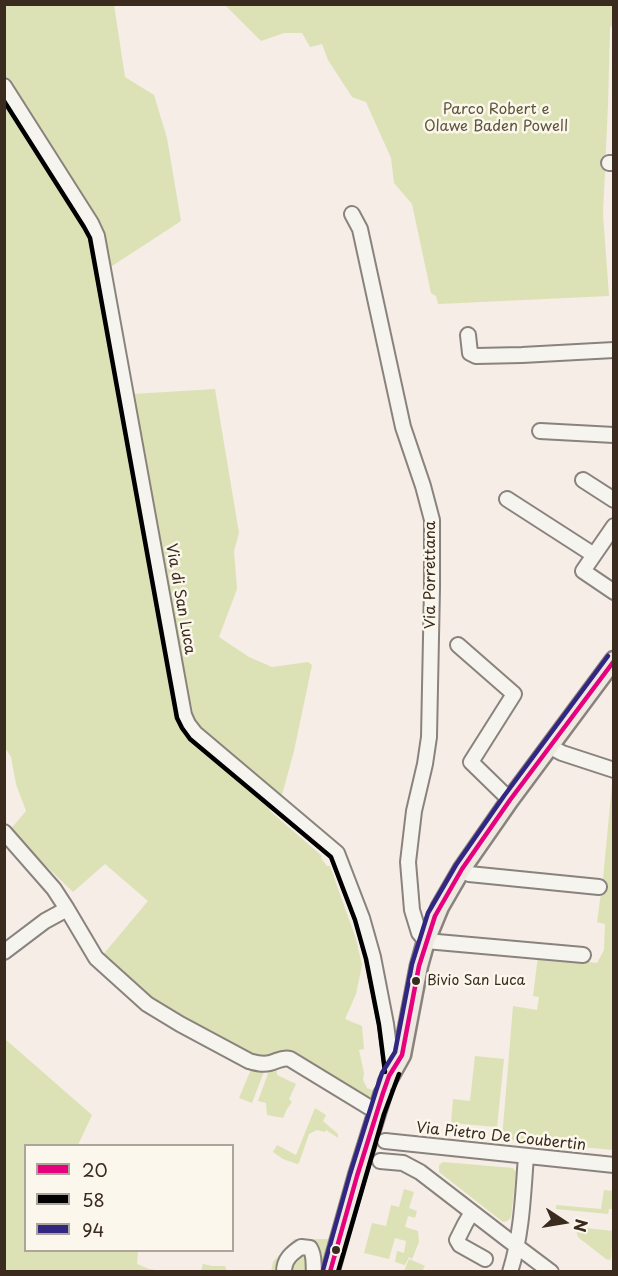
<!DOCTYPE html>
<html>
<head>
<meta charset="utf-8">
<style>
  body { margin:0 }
  #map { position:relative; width:618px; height:1276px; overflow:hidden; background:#f5ede6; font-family:"Playpen Sans",sans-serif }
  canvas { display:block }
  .frame { position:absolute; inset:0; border:6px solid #3b2a1e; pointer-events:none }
  .legend { position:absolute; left:24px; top:1144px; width:210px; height:108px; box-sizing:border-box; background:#fbf7ec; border:2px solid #aea59a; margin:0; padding:8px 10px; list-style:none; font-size:18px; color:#3b2a1e }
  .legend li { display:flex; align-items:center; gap:12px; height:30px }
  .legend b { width:30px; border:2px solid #aea59a }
  .north { position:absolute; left:534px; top:1192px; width:60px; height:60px; -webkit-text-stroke:4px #fbf7ec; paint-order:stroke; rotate:102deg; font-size:16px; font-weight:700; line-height:24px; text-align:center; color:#3b2a1e }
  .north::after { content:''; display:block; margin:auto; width:21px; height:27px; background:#3b2a1e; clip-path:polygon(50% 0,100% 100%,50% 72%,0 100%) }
</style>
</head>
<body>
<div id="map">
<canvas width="618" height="1276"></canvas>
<div class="frame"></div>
<ul class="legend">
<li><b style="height:8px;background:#e6007e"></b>20</li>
<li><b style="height:8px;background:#000"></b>58</li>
<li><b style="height:8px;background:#312783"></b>94</li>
</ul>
<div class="north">N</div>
</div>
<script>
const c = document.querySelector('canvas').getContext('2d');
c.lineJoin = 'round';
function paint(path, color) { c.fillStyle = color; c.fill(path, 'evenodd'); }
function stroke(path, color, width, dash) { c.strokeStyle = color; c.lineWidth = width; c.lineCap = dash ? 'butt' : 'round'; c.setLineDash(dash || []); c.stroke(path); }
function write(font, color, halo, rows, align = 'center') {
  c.font = font + ' "Playpen Sans",sans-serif'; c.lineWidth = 5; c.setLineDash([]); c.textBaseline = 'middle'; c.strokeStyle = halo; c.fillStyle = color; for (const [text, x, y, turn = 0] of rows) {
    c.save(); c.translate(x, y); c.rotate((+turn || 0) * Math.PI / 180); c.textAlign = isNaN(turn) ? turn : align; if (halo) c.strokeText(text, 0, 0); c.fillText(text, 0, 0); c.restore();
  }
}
const green = new Path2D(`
  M 5,5 L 114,5 L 125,77 L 154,95 L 167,138 L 181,221 L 109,268 L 133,394 L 215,389 L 239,533 L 234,551 L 237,589 L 219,637 L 249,657 L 272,667 L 308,662 L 312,665 L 294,751 L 282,795 L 279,793 L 270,811 L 322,856 L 321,858 L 327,866 L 330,866 L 356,939 L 362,965 L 356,994 L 345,1019 L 362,1026 L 364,1049 L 359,1050 L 364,1073 L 363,1080 L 367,1088 L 377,1092 L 374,1098 L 365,1096 L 294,1052 L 257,1058 L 160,1007 L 101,957 L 148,901 L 105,864 L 73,892 L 18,839 L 9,831 L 26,811 L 16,784 L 11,757 L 4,746 L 4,102 L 23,130 L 34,128 L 5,82 Z
  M 225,5 L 613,5 L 613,24 L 610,28 L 608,104 L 603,214 L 609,296 L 438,304 L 436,296 L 431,293 L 412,204 L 394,183 L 391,158 L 366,102 L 352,97 L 328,60 L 322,44 L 310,47 L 302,33 L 284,33 L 261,41 Z
  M 612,784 L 614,785 L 613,1150 L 502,1139 L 513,1006 L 537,1010 L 539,997 L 533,996 L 538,956 L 597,963 L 604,950 L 605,924 L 597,922 L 603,879 Z
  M 5,1039 L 92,1115 L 78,1145 L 26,1146 L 26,1250 L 138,1251 L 137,1264 L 149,1269 L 155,1270 L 155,1271 L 5,1271 Z
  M 475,1056 L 504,1059 L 497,1127 L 451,1123 L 453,1099 L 470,1101 Z
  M 277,1066 L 277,1075 L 296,1084 L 289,1099 L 292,1102 L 287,1109 L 283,1118 L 267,1115 L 266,1103 L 258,1101 L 270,1068 Z
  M 252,1067 L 265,1069 L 252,1103 L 239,1098 Z
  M 315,1108 L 326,1115 L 323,1121 L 338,1134 L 338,1138 L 326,1130 L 325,1132 L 317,1130 L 309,1134 L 299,1163 L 297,1164 L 283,1159 L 273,1152 L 277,1145 L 296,1155 Z
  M 443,1162 L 513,1168 L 516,1172 L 511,1218 L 507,1221 L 503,1222 L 439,1172 L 439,1165 Z
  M 404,1189 L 414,1192 L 409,1208 L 417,1211 L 415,1218 L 408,1216 L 405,1227 L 418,1231 L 419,1242 L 412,1259 L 409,1257 L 405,1265 L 395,1262 L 397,1251 L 404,1253 L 406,1241 L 395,1238 L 389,1259 L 364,1253 L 372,1223 L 386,1226 L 391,1205 L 399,1207 Z
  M 604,1190 L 613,1191 L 613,1209 L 609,1209 L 608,1214 L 556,1209 L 556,1205 L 601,1209 Z
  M 577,1227 L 613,1231 L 611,1258 L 610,1260 L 606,1259 L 579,1238 L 577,1235 Z
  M 294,1239 L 332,1239 L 323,1271 L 271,1272 L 273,1262 Z
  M 409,1259 L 425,1266 L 422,1271 L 404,1271 Z
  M 203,1264 L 212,1266 L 225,1266 L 227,1271 L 201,1271 Z`);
const minor = new Path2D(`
  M 4,86 L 91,223 L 97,236 L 184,715 L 188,724 L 195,733 L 337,853 L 362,918 L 373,957 L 386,1024 L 392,1071
  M 609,163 L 614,163
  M 352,214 L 360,229 L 403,427 L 423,486 L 432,520 L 432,588 L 429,737 L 425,764 L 414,811 L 408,862 L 412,910 L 419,933 L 426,941 L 583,955
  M 468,335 L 470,353 L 476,356 L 522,355 L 614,350
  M 540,431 L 614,435
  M 583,480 L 614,500
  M 507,499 L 594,555 L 583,571 L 614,592
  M 594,555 L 614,526
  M 458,645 L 514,694 L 471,762 L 510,800
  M 549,746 L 562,753 L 614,770
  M 4,832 L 54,889 L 67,909
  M 462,869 L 469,874 L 599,887
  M 4,952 L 45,921 L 67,909 L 96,958 L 147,1004 L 180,1024 L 249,1061 C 256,1063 262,1065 270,1063 C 278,1061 282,1057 290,1059 L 377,1112
  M 385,1141 L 614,1165
  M 380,1161 L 403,1163 L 420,1172 L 507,1239 L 551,1272
  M 472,1212 L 465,1224 L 457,1240 L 460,1245 L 485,1259
  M 284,1272 C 284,1259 292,1253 301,1247 L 310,1248 C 315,1256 313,1263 314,1272
  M 510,1272 C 522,1234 523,1195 526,1156`);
const major = new Path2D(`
  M 387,1082 L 402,1055 L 419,966 L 426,941 L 440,907 L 462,869 L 510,800 L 614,660
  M 330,1272 L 357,1176 L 383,1093`);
const bus1 = new Path2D(`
  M 330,1272 L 357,1176 L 383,1093 L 389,1076 L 402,1055 L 419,966 L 435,916 L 462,869 L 510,800 L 614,661`);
const bus2 = new Path2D(`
  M 4,101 L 84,227 L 90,238 L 177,718 L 182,728 L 190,739 L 331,857 L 355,920 L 366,959 L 379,1025 L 385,1072
  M 338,1272 L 384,1114 L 399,1074`);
const bus3 = new Path2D(`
  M 323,1270 L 350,1174 L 376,1091 L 382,1073 L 395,1052 L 412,964 L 428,913 L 456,865 L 504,796 L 608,656`);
const markers = [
  [416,981,5,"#3b2a1e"],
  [336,1250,5,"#3b2a1e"]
];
const busNames = [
  ["Bivio San Luca",427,981]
];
const parkNames = [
  ["Parco Robert e",496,110],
  ["Olawe Baden Powell",496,127]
];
const streetNames = [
  ["Via Porrettana",431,575,-90],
  ["Via di San Luca",180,599,80],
  ["Via Pietro De Coubertin",501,1137,6]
];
paint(green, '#dce2b5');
stroke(minor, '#8a837d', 18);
stroke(major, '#8a837d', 21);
stroke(minor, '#f6f4ef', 14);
stroke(major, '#eee9e0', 16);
stroke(bus1, '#e6007e', 4.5);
stroke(bus2, '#000', 4.5);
stroke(bus3, '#312783', 4.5);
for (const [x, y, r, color] of markers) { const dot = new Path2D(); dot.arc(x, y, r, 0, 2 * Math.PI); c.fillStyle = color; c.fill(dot); stroke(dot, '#fbf7ec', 2); }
write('14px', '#3b2a1e', '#fbf7ec', busNames, 'left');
write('15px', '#5e563a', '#fbf7ec', parkNames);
write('15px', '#3b2a1e', '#fbf7ec', streetNames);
</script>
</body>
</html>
